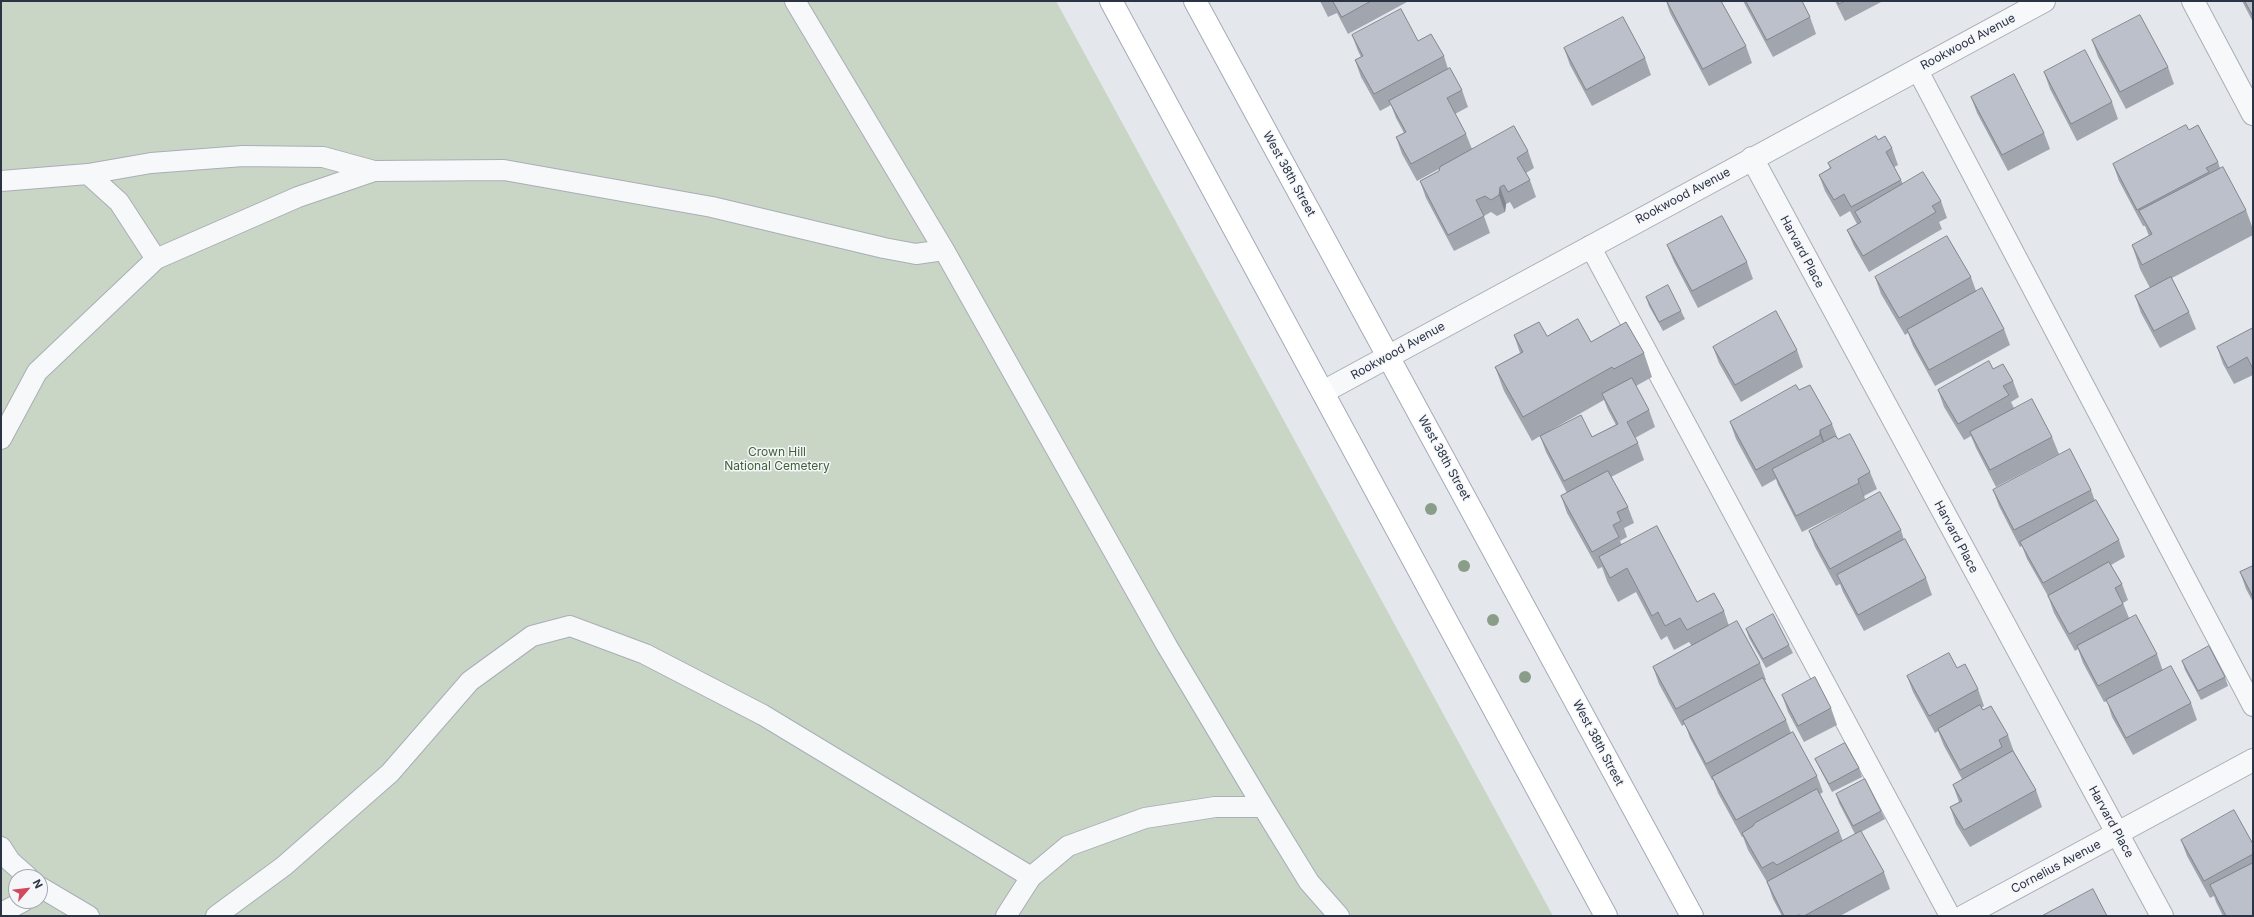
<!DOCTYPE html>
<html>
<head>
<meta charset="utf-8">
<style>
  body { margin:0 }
  #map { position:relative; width:2254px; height:917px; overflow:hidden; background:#e4e7ec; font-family:Inter,sans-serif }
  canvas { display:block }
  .frame { position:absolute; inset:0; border:2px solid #2b3445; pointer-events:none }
  .north { position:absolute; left:8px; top:869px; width:40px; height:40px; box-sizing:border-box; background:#f4f6f9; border:1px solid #a4a8b1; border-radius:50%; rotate:62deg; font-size:11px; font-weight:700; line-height:16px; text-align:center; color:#2b3445 }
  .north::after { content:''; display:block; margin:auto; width:14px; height:18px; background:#d1495b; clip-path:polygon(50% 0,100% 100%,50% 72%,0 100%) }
</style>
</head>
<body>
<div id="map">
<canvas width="2254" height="917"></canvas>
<div class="frame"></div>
<div class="north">N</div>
</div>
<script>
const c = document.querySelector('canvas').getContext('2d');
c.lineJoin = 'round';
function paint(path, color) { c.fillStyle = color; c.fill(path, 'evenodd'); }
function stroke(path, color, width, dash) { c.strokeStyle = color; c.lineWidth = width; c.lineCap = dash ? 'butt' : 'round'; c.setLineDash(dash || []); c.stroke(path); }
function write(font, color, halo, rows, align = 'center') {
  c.font = font + ' Inter,sans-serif'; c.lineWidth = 3; c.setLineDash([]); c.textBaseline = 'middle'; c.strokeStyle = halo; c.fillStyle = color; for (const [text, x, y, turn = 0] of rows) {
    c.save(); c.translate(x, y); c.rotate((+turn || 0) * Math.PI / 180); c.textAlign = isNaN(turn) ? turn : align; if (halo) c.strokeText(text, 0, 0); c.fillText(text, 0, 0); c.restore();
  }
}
const green = new Path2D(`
  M 1,1 L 1056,1 L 1553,916 L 1,916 ZM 16,877 L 40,877 L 40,901 L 16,901 Z`);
const service = new Path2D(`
  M 795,1 L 944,250 L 1167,646 L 1263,807 L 1309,882 L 1339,916
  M 1917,69 L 2253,706
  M 88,174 L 119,202 L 156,259
  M 1,181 L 88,174 L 151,163 L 243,156 L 323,157 L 374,171
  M 1590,246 L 1950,916
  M 1,439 L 37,372 L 156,259 L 298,197 L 374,171 L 504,170 L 712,207 L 884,248 L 916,254 L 944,250
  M 1,847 L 10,861 L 28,877
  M 40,887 L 89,916
  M 1,913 L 24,901
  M 216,916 L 284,866 L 390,773 L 470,681 L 532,636 L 570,626 L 645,654 L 763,715 L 1031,877
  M 1006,916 L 1031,877 L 1068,846 L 1145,818 L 1215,807 L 1263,807`);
const minor = new Path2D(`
  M 2193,1 L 2253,114
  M 1752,158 L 2162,916
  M 1323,392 L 2044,1
  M 1964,916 L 2253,760`);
const primary = new Path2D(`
  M 1111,1 L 1606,916
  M 1195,1 L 1692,916`);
const trees = [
  [1431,509],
  [1464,566],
  [1493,620],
  [1525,677]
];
const wall = new Path2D(`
  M 1320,1 L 1406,1 L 1407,2 L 1348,34 L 1337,13 L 1328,17 Z
  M 1666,1 L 1721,1 L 1746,46 L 1752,63 L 1709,86 L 1670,13 Z
  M 1743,1 L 1802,1 L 1810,17 L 1816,34 L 1773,57 Z
  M 1835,1 L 1883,1 L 1845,21 Z
  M 2242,1 L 2253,1 L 2253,22 Z
  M 1352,35 L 1418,41 L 1444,56 L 1448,69 L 1462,90 L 1468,107 L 1455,114 L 1466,134 L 1472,149 L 1528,151 L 1534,168 L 1526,173 L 1530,180 L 1536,197 L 1514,209 L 1510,202 L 1506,204 L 1505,212 L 1497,216 L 1491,212 L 1484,216 L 1490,233 L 1454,251 L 1426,198 L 1420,181 L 1439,171 L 1439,169 L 1417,181 L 1402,154 L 1396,137 L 1404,133 L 1396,118 L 1391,105 L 1380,111 L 1361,77 L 1355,60 L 1361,57 L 1358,51 Z
  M 2092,40 L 2168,67 L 2174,84 L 2126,109 L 2098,57 Z
  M 1564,48 L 1645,58 L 1651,75 L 1592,106 L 1570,65 Z
  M 2044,72 L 2112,102 L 2118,119 L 2077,141 L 2050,89 Z
  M 1971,97 L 2044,133 L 2050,149 L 2008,171 L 1977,113 Z
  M 2189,130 L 2218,162 L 2220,168 L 2246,210 L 2253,229 L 2253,235 L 2172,278 L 2189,312 L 2196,329 L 2160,348 L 2141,313 L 2135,296 L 2150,288 L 2140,269 L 2132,245 L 2149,236 L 2145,226 L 2143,226 L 2119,181 L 2113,164 Z
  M 1878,140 L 1892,148 L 1898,165 L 1894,167 L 1901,180 L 1903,184 L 1941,201 L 1947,218 L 1939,222 L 1942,229 L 1869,272 L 1854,246 L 1847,230 L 1857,224 L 1850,211 L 1840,217 L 1825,191 L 1819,175 L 1830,168 L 1828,163 Z
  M 1667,245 L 1747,262 L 1753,279 L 1698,308 L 1674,262 Z
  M 1875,277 L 1971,277 L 1976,291 L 2004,329 L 2010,345 L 1935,386 L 1913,346 L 1908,333 L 1905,335 L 1881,294 Z
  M 1646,297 L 1681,311 L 1685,319 L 1663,331 L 1649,306 Z
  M 2253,328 L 2253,375 L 2234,384 L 2223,364 L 2217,347 Z
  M 1514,335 L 1547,336 L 1591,342 L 1644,353 L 1652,377 L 1636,386 L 1649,410 L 1655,427 L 1635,438 L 1638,443 L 1644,460 L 1611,477 L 1628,507 L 1634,523 L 1624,528 L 1627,537 L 1620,541 L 1622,545 L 1697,602 L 1724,611 L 1729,626 L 1760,663 L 1766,680 L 1765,680 L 1786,720 L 1791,733 L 1817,776 L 1823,792 L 1820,794 L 1839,831 L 1843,841 L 1855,834 L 1839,803 L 1836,794 L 1881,811 L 1885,819 L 1861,832 L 1884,872 L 1890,889 L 1840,916 L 1782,916 L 1773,899 L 1767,882 L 1748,850 L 1743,837 L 1742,837 L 1718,793 L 1713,780 L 1712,780 L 1690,738 L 1685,724 L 1682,726 L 1659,684 L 1653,667 L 1692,646 L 1689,642 L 1674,650 L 1667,636 L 1661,640 L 1636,592 L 1618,602 L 1607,581 L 1602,567 L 1598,569 L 1567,513 L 1561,496 L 1567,493 L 1546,452 L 1540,436 L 1532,441 L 1504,391 L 1495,367 L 1520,353 ZM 1604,400 L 1608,410 L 1616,425 L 1592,437 L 1551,430 Z
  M 1713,347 L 1797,350 L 1803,367 L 1741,402 L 1719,363 Z
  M 1993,369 L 2013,381 L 2019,397 L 2011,402 L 2014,408 L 2052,437 L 2059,454 L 1996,487 L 1976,448 L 1971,436 L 1964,440 L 1944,407 L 1938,390 Z
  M 1799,390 L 1832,424 L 1838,439 L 1870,472 L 1877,489 L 1864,496 L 1865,500 L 1802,532 L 1778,485 L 1776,479 L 1762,487 L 1736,439 L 1730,422 Z
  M 1993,490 L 2091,490 L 2095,501 L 2119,540 L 2125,557 L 2111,565 L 2122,584 L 2128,600 L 2123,603 L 2129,618 L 2157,654 L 2163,671 L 2191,703 L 2197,720 L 2133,755 L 2112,717 L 2107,701 L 2104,702 L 2083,663 L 2078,649 L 2075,651 L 2054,613 L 2048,596 L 2027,559 L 2022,546 L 2020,547 L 1999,506 Z
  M 1901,530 L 1904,540 L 1926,578 L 1932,595 L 1864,631 L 1843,592 L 1840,584 L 1836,586 L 1815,547 L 1809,531 Z
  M 2253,566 L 2253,602 L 2246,589 L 2240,572 Z
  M 1746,629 L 1789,645 L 1793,653 L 1766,668 L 1749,638 Z
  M 2182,661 L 2225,677 L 2228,686 L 2201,700 L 2185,670 Z
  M 1957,668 L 1978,689 L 1984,706 L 1981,708 L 2008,735 L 2014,752 L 2036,790 L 2042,807 L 1970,847 L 1956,824 L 1950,807 L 1959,802 L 1953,785 L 1962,779 L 1944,746 L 1938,731 L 1935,733 L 1913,692 L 1907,676 Z
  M 1782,695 L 1831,708 L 1837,725 L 1804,742 L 1788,712 Z
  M 1815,759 L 1859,768 L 1862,777 L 1832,792 L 1819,767 Z
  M 2181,840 L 2253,844 L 2253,916 L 2223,916 L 2216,902 L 2214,896 L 2210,898 L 2187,856 Z`);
const shadedWall = new Path2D(`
  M 1500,187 L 1506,204 L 1505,212 L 1499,195 Z
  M 1820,430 L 1826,447 L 1826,451 L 1820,435 Z
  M 1858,479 L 1864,496 L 1865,500 L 1859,483 Z`);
const building = new Path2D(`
  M 1333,1 L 1371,1 L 1342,17 Z
  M 1667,1 L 1721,1 L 1746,46 L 1703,69 Z
  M 1746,1 L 1802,1 L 1810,17 L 1767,40 Z
  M 1838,1 L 1845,1 L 1839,4 Z
  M 2245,1 L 2253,1 L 2253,16 Z
  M 1401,9 L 1418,41 L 1431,34 L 1444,56 L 1374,94 L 1355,60 L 1363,56 L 1352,35 Z
  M 2140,15 L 2168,67 L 2120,92 L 2092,40 Z
  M 1623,17 L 1645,58 L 1586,90 L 1564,48 Z
  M 2085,50 L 2112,102 L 2071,124 L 2044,72 Z
  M 1450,68 L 1462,90 L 1447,98 L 1466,134 L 1411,164 L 1396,137 L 1406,132 L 1389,101 Z
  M 2014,74 L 2044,133 L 2002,155 L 1971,97 Z
  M 2186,125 L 2189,130 L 2198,125 L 2218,162 L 2206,168 L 2209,172 L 2137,210 L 2113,164 Z
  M 1514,126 L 1528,151 L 1517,158 L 1530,180 L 1508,192 L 1504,185 L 1500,187 L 1499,195 L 1491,200 L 1485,196 L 1476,200 L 1484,216 L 1448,235 L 1420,181 L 1439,171 L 1440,167 Z
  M 1876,136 L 1878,140 L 1885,136 L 1892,148 L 1886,152 L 1901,180 L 1851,207 L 1844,194 L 1834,200 L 1819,175 L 1831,168 L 1828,163 Z
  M 2223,167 L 2246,210 L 2142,265 L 2132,245 L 2152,234 L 2139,211 Z
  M 1923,172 L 1941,201 L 1932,206 L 1936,212 L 1863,256 L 1847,230 L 1861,222 L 1855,212 Z
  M 1722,216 L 1747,262 L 1692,291 L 1667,245 Z
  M 1947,236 L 1971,277 L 1899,318 L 1875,277 Z
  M 2171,277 L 2189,312 L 2154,331 L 2135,296 Z
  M 1668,285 L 1681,311 L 1659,322 L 1646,297 Z
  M 1982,288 L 2004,329 L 1929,370 L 1907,330 Z
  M 1776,311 L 1797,350 L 1735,385 L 1713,347 Z
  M 1578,319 L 1591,342 L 1626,322 L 1644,353 L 1614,369 L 1612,367 L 1523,417 L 1495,367 L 1523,352 L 1514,335 L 1539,322 L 1547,336 Z
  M 2253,328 L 2253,369 L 2247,357 L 2228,368 L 2217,347 Z
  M 1989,361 L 1993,369 L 2003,364 L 2013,381 L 2003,386 L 2009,395 L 1958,424 L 1938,390 Z
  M 1632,378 L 1649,410 L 1627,422 L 1638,443 L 1564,481 L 1540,436 L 1581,415 L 1592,437 L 1618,424 L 1602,394 Z
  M 1796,385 L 1799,390 L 1810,385 L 1832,424 L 1820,430 L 1820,435 L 1756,470 L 1730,422 Z
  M 2032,399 L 2052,437 L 1990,470 L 1970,432 Z
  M 1850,434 L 1870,472 L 1858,479 L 1859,483 L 1796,516 L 1772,469 L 1835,436 L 1838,439 Z
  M 2070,449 L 2091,490 L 2014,530 L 1993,490 Z
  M 1608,471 L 1628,507 L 1617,512 L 1621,521 L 1613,525 L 1619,537 L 1592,552 L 1561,496 Z
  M 1880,492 L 1901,530 L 1830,569 L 1809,531 Z
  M 2096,500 L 2119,540 L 2043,583 L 2020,542 Z
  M 1657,526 L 1697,602 L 1714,593 L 1724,611 L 1687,630 L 1680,618 L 1665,626 L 1658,612 L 1652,616 L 1627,568 L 1610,578 L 1599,557 Z
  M 1905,539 L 1926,578 L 1858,615 L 1837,575 Z
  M 2109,562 L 2122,584 L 2115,588 L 2123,604 L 2069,634 L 2048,596 Z
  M 2253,566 L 2253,597 L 2240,572 Z
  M 1773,614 L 1789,645 L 1763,659 L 1746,629 Z
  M 2136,615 L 2157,654 L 2098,686 L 2077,646 Z
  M 1737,621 L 1760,663 L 1676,709 L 1653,667 Z
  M 2209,646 L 2225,677 L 2198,691 L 2182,661 Z
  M 1949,653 L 1957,668 L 1965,664 L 1978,689 L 1929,716 L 1907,676 Z
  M 2171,666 L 2191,703 L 2126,738 L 2106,700 Z
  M 1815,677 L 1831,708 L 1798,726 L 1782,695 Z
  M 1763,678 L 1786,720 L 1706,764 L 1683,721 Z
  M 1980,705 L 1983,710 L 1991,706 L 2008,735 L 1999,740 L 2002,747 L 1960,770 L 1938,729 Z
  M 1793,732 L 1817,776 L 1736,820 L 1712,777 Z
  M 1845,743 L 1859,768 L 1829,784 L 1815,759 Z
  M 2013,751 L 2036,790 L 1964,830 L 1950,807 L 1962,801 L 1953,785 Z
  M 1865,779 L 1881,811 L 1853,826 L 1836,794 Z
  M 1817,789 L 1839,831 L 1777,865 L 1773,862 L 1762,868 L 1742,833 L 1753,826 L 1755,823 Z
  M 2234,810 L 2253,844 L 2253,854 L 2204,881 L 2181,840 Z
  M 1861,831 L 1884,872 L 1804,916 L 1798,915 L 1796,916 L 1784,916 L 1767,882 Z
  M 2253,863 L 2253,916 L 2226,916 L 2210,885 Z
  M 2093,889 L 2107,916 L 2042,916 Z`);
const streetNames = [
  ["Rookwood Avenue",1968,42,-28],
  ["West 38th Street",1289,174,61],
  ["Rookwood Avenue",1683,196,-28],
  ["Harvard Place",1802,252,62],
  ["Rookwood Avenue",1398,351,-29],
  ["West 38th Street",1444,458,61],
  ["Harvard Place",1956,537,62],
  ["West 38th Street",1598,743,62],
  ["Harvard Place",2111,822,61],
  ["Cornelius Avenue",2056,867,-28]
];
const parkNames = [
  ["Crown Hill",777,452],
  ["National Cemetery",777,466]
];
paint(green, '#c9d6c5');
stroke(service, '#a9aeb7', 22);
stroke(minor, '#a9aeb7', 24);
stroke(primary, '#a3abb8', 24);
stroke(service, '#f7f8fa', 20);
stroke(minor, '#f7f8fa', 22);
stroke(primary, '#fff', 22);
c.fillStyle = '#899d89';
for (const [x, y] of trees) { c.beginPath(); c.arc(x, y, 6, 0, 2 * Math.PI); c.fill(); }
paint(wall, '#a1a5ae');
paint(shadedWall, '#83868d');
paint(building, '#bbc0ca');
stroke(building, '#83868d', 1);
write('12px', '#2b3445', '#f4f6f9', streetNames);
write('12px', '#3f6138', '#f4f6f9', parkNames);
</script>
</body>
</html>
